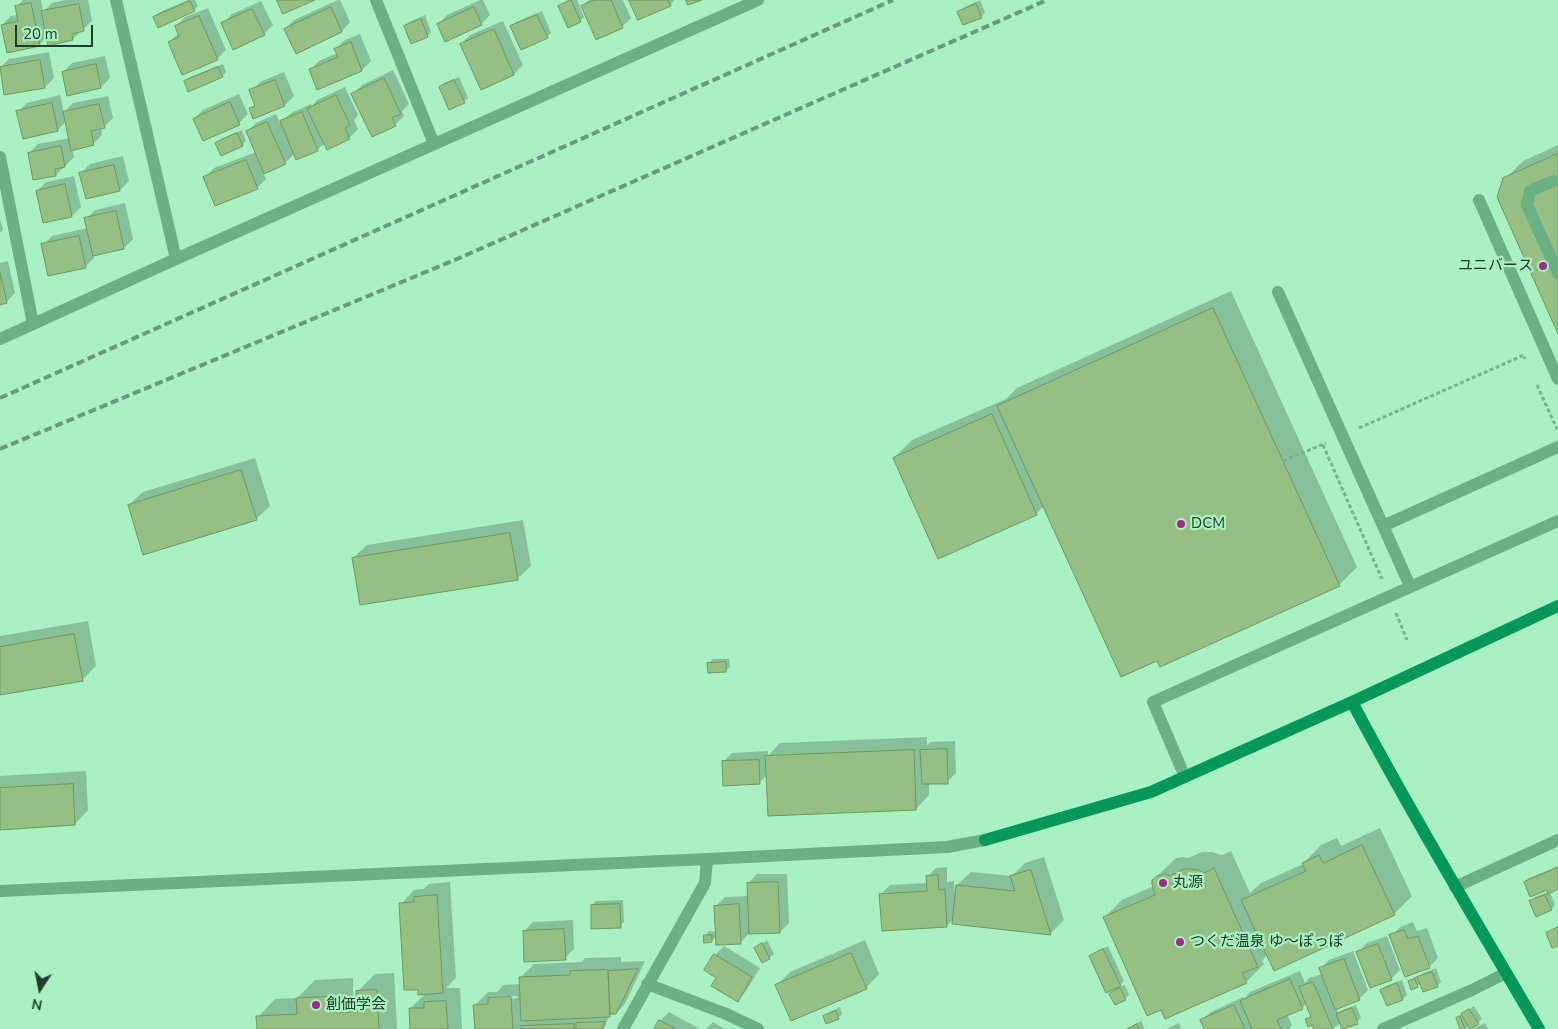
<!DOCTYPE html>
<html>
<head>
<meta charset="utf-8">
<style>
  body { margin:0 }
  #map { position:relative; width:1558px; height:1029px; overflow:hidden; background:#a8f0c2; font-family:"Nunito Sans",sans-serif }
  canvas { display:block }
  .north { position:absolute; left:15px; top:964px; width:50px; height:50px; -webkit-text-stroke:4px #a8f0c2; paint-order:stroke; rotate:191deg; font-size:14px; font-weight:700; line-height:20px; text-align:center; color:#203d2b }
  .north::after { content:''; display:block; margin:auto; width:18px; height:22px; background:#203d2b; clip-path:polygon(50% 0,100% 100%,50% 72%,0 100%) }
  .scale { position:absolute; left:15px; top:25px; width:78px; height:22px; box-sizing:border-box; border:2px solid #203d2b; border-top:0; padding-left:6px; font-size:15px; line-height:18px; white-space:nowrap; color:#203d2b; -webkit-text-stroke:4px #a8f0c2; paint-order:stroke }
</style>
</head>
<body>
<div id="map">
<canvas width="1558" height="1029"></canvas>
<div class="north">N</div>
<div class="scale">20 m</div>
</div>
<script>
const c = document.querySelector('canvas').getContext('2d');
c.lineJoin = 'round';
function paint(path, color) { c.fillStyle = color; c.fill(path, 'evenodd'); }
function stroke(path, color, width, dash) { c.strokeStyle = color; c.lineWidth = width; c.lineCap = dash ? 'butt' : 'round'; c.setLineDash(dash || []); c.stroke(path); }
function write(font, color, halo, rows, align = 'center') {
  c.font = font + ' "Nunito Sans","Noto Sans JP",sans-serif'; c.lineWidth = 4.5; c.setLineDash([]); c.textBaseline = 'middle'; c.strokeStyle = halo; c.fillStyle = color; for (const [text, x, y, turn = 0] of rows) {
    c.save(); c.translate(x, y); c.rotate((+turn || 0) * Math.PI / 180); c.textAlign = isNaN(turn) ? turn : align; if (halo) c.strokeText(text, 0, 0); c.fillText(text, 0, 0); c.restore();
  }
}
const shadow = new Path2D(`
  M 23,0 L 41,0 L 43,12 L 52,3 L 65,0 L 88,0 L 92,21 L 73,39 L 48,36 L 39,45 L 2,25 L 11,16 L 18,15 L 17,6 Z
  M 188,0 L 195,0 L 198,6 L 194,10 L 154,17 L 158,13 Z
  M 338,0 L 340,0 L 350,22 L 342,31 L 285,29 L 294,20 Z
  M 480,0 L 483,0 L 490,15 L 481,24 L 438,24 L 447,15 Z
  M 568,0 L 577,0 L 584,17 L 580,21 L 560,6 Z
  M 589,0 L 623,0 L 631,18 L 622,27 L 582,6 Z
  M 630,0 L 675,0 L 670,5 Z
  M 980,0 L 985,12 L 981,17 L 959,12 L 963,8 Z
  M 261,1 L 273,25 L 264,34 L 223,23 L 232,14 Z
  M 208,8 L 226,50 L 217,59 L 169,42 L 179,33 L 176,26 L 185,17 Z
  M 542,11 L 551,33 L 547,37 L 512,26 L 516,22 Z
  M 425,15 L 431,32 L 427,36 L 405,26 L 409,22 Z
  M 503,21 L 523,65 L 514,74 L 461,44 L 470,35 Z
  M 360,34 L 371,61 L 362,70 L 318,88 L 310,70 L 319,61 L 337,53 L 336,49 L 345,40 Z
  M 49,52 L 54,78 L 45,87 L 0,68 L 9,59 Z
  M 105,56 L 110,78 L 101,87 L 63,72 L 72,63 Z
  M 223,64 L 226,72 L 222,76 L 185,82 L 190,77 Z
  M 393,70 L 409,104 L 402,111 L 404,116 L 395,125 L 353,94 L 362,85 Z
  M 284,72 L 294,96 L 285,105 L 254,118 L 250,109 L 256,103 L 251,91 L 260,82 Z
  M 459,77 L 468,98 L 464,102 L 440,88 L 444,83 Z
  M 345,87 L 358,115 L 354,120 L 358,129 L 349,138 L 325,143 L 317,150 L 297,158 L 295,153 L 285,163 L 263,172 L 266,179 L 257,188 L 205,177 L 214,168 L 256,152 L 247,132 L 256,123 L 276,114 L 280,123 L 291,113 L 311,104 L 312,106 L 317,100 Z
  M 239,94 L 248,114 L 239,123 L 194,119 L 203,110 Z
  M 60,95 L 64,112 L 73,103 L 108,96 L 113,118 L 104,127 L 101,127 L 102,135 L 93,144 L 72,149 L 74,157 L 56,175 L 34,179 L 29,153 L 38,144 L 70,138 L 66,121 L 58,130 L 18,112 L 27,103 Z
  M 242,130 L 246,141 L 242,145 L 217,143 L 221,139 Z
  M 1558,145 L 1558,331 L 1505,179 L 1523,161 Z
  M 123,156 L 129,181 L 120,190 L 81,173 L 90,164 Z
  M 74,176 L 81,207 L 72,216 L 37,191 L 46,182 Z
  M 125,203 L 133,239 L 124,248 L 94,254 L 94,258 L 85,267 L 43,245 L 52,236 L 88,228 L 86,219 L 95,210 Z
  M 0,219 L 3,230 L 0,233 Z
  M 8,261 L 15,293 L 6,302 L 0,303 L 0,263 Z
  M 1231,291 L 1357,567 L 1339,585 L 1044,506 L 1036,514 L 894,458 L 912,440 L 1006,399 L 1017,388 Z
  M 255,458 L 270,506 L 256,519 L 129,505 L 143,492 Z
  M 523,520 L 531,566 L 517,579 L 353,558 L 367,545 Z
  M 88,621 L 96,666 L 82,680 L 0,694 L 0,636 Z
  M 713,659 L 729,659 L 730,667 L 726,671 L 708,664 Z
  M 927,737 L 927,745 L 931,742 L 955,741 L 956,773 L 947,782 L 929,783 L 929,795 L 916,809 L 768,774 L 760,782 L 723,762 L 732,753 L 768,751 L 768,756 L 780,743 Z
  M 86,771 L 88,810 L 75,824 L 0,828 L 0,776 Z
  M 1380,828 L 1412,896 L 1394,914 L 1268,954 L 1262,961 L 1264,964 L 1246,982 L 1161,1008 L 1104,918 L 1122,900 L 1154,886 L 1157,876 L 1176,858 L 1184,857 L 1188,858 L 1202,852 L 1212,852 L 1222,855 L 1231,851 L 1250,893 L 1261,883 L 1303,864 L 1321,845 L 1337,838 L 1341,846 Z
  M 1044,857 L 1064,920 L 1051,933 L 953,923 L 953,919 L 947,926 L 881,894 L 890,885 L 927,883 L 927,877 L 936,868 L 947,867 L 947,882 L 954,881 L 955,896 L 956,896 L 957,885 L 971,872 L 1012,876 L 1025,863 Z
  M 1558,866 L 1558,888 L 1550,892 L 1555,905 L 1551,909 L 1531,901 L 1535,897 L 1548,892 L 1548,889 L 1525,882 L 1529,878 Z
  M 757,874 L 787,874 L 789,923 L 780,932 L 749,934 L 740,943 L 717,936 L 711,941 L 705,936 L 709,931 L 717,932 L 716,906 L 725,897 L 749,896 L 748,883 Z
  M 450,882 L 456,978 L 446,988 L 460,988 L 462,1029 L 411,1029 L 410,1009 L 426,993 L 401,904 L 414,890 L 423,889 L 429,884 Z
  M 623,900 L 624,922 L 620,926 L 592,905 L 596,901 Z
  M 573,920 L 574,949 L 565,958 L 524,931 L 533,922 Z
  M 1413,922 L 1417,931 L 1427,928 L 1438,958 L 1429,967 L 1391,936 L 1400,927 Z
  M 1387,936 L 1400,970 L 1391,979 L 1358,952 L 1367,943 Z
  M 767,940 L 774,954 L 769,958 L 755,948 Z
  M 865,940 L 879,974 L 866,988 L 777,985 L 790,972 Z
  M 724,946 L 760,968 L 746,991 L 738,1000 L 718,977 L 715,955 Z
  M 1108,946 L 1124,981 L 1117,988 L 1125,985 L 1129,995 L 1125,999 L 1111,994 L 1118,987 L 1090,956 L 1095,952 Z
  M 1353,951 L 1368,990 L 1359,999 L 1336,1008 L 1339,1013 L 1342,1010 L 1356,1005 L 1361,1018 L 1357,1022 L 1341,1022 L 1333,1029 L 1315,1029 L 1313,1023 L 1307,1019 L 1311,1015 L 1307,1003 L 1302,1008 L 1287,1014 L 1292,1025 L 1290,1027 L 1291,1029 L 1206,1029 L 1202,1020 L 1211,1012 L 1243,997 L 1244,999 L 1250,992 L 1300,971 L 1305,983 L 1309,978 L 1322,974 L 1320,969 L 1329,960 Z
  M 621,957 L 621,962 L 645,961 L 625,1004 L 616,1013 L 613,1013 L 609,1016 L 604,1029 L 476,1029 L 475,1005 L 488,992 L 497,992 L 503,985 L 521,984 L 521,977 L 534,964 L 581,962 L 585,958 ZM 517,996 L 517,998 L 491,1000 L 494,997 Z
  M 1436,968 L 1441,982 L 1437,986 L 1421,983 L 1417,986 L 1410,982 L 1414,977 L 1419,976 L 1419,977 L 1423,973 Z
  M 394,973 L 397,1029 L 258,1029 L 258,1017 L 275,999 L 297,998 L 315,980 L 353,978 L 353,996 L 358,996 L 358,991 L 375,974 Z
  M 1402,980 L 1407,995 L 1403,999 L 1387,1005 L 1382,990 L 1386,986 Z
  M 1474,1006 L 1482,1019 L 1478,1023 L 1470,1025 L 1466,1029 L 1462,1029 L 1457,1018 Z
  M 840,1007 L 842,1014 L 838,1018 L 825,1016 L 829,1012 Z
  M 669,1012 L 698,1028 L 697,1029 L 656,1029 L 660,1021 Z
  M 1141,1021 L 1145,1029 L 1128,1029 L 1132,1026 Z
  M 713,1022 L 725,1029 L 706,1029 Z
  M 1179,1023 L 1181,1027 L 1179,1029 L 1166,1029 Z
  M 1485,1023 L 1488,1029 L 1472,1029 Z`);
const building = new Path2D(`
  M 277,0 L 315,0 L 283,14 Z
  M 571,0 L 581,22 L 568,28 L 558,6 Z
  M 595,0 L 611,0 L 623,28 L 596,40 L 581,6 Z
  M 629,0 L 668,0 L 671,6 L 638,20 Z
  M 686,0 L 702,0 L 688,5 Z
  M 190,1 L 195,11 L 158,28 L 153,17 Z
  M 31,3 L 40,46 L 7,53 L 1,25 L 18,21 L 15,6 Z
  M 79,4 L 84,31 L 72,34 L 73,40 L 48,46 L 41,11 Z
  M 976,4 L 982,18 L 963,25 L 957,12 Z
  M 331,7 L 342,32 L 296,54 L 284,29 Z
  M 474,7 L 482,25 L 445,42 L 437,24 Z
  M 252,9 L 265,35 L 233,50 L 221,23 Z
  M 537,15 L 548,38 L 521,50 L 510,26 Z
  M 199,16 L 218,60 L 182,75 L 168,42 L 179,37 L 175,26 Z
  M 421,19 L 428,37 L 411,44 L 404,26 Z
  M 494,29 L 514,75 L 481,90 L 460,44 Z
  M 351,42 L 362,71 L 317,90 L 309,69 L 338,57 L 334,49 Z
  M 40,60 L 45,88 L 4,95 L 0,67 Z
  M 96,64 L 101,88 L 67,96 L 62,72 Z
  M 218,67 L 223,77 L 188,92 L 184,81 Z
  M 384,78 L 401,114 L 392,118 L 396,126 L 372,137 L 351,94 Z
  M 275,80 L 285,106 L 253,119 L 249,108 L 255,106 L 249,90 Z
  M 454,80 L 465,103 L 449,110 L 439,87 Z
  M 336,95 L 350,125 L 345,128 L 350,139 L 327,150 L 307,109 Z
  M 230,102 L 240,125 L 203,141 L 193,119 Z
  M 52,103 L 58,131 L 23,139 L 16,111 Z
  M 99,104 L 105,128 L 91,131 L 94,145 L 71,151 L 63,112 Z
  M 302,112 L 318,151 L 296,160 L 280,121 Z
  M 267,122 L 286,164 L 264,174 L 246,131 Z
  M 237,133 L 243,146 L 221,156 L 215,143 Z
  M 61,146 L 65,167 L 55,169 L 56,176 L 33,180 L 28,153 Z
  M 1558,154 L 1558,334 L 1497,197 L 1503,178 Z
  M 246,160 L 258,189 L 215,206 L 203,177 Z
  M 114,165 L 120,191 L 86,199 L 79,173 Z
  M 65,184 L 72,217 L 43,223 L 36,191 Z
  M 116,211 L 124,249 L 93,256 L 84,218 Z
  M 79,236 L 86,268 L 48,276 L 41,244 Z
  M 0,273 L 7,303 L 0,305 Z
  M 1213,308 L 1340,586 L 1160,667 L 1157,661 L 1121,677 L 997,406 Z
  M 992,414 L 1037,515 L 938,559 L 893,458 Z
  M 241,470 L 257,520 L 143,555 L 128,505 Z
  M 510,533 L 518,580 L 360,605 L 352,558 Z
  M 74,634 L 83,681 L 0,695 L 0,647 Z
  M 726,662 L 726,672 L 708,673 L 707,663 Z
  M 947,749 L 948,784 L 922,784 L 920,750 Z
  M 914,750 L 916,810 L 768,816 L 765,756 Z
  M 759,760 L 760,784 L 723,786 L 722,761 Z
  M 73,784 L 75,825 L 0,830 L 0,788 Z
  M 1362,845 L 1395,915 L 1274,971 L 1241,900 L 1306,871 L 1302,863 L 1319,855 L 1323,863 Z
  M 1214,868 L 1258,967 L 1242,973 L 1247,983 L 1165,1019 L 1161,1010 L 1147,1016 L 1103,917 L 1155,895 L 1152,884 L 1152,880 L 1157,876 L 1165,874 L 1170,876 L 1184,869 L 1188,869 L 1199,870 L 1204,873 Z
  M 1557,868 L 1558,871 L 1558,889 L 1548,894 L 1547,890 L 1530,897 L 1524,882 Z
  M 1031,870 L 1051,935 L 952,924 L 956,885 L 1015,891 L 1010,876 Z
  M 938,875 L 939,890 L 945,889 L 947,927 L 882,931 L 879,894 L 927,891 L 926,876 Z
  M 778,882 L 780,933 L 749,934 L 747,883 Z
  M 437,895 L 443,993 L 418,995 L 418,990 L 404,990 L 399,903 L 414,902 L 414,897 Z
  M 1545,895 L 1552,910 L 1536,917 L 1529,901 Z
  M 620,904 L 621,928 L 591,929 L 591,905 Z
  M 739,904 L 741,944 L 716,945 L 714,906 Z
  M 1558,927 L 1558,946 L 1552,948 L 1546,933 Z
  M 564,929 L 566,960 L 524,962 L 523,931 Z
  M 1404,930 L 1408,939 L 1418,936 L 1430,968 L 1405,977 L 1389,935 Z
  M 704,935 L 712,935 L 712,942 L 704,943 Z
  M 762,943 L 770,959 L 762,963 L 754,948 Z
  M 1378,944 L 1392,980 L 1370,988 L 1356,952 Z
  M 1103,949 L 1121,986 L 1106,993 L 1089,956 Z
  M 851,953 L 867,989 L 791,1021 L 775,985 Z
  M 714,954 L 752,977 L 738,1002 L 711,986 L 716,978 L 704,970 Z
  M 1344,959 L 1360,1000 L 1335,1010 L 1319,968 Z
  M 638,969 L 616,1014 L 610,1014 L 608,971 Z
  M 608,970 L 610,1017 L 521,1021 L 519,977 L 570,975 L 570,971 Z
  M 1432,972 L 1438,987 L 1423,992 L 1417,977 Z
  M 1290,979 L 1303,1009 L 1277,1020 L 1281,1029 L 1252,1029 L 1240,1001 Z
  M 1415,979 L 1418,987 L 1411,990 L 1408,981 Z
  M 1313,982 L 1333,1029 L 1314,1029 L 1312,1025 L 1308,1027 L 1305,1019 L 1311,1017 L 1299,987 Z
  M 1397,983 L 1403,1000 L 1387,1006 L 1380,990 Z
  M 1120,988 L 1126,1000 L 1115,1005 L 1109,994 Z
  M 377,990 L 379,1029 L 257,1029 L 256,1016 L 297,1014 L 296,998 L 335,996 L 336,1013 L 357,1012 L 356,991 Z
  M 511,997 L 513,1029 L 475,1029 L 473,1005 L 488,1004 L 488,998 Z
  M 446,1001 L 448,1029 L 410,1029 L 409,1008 L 424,1008 L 424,1002 Z
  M 1234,1005 L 1245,1029 L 1204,1029 L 1200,1020 Z
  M 1352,1008 L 1358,1024 L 1342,1029 L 1336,1014 Z
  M 1469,1009 L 1479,1024 L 1470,1029 L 1461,1014 Z
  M 836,1011 L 839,1019 L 826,1024 L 823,1016 Z
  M 1460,1016 L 1465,1029 L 1460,1029 L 1456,1018 Z
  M 659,1020 L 675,1029 L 654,1029 Z
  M 605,1022 L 602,1029 L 576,1029 L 576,1023 Z
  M 574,1024 L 574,1029 L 521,1029 L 521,1026 Z
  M 1137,1024 L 1139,1029 L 1127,1029 Z`);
const path = new Path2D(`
  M 1537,385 L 1557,429
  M 1359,428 L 1524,355 L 1525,359
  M 1323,445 L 1382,579
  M 1283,461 L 1326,443
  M 1396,613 L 1407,640`);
const lane = new Path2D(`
  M 1553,181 L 1530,191 L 1527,205 L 1558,273
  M 1479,200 L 1558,379
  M 1278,292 L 1410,586
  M 1383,526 L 1558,447
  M 1185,777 L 1153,702 L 1558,521`);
const street = new Path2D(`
  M 116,0 L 176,259
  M 376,0 L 434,144
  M 0,157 L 33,324
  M 0,339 L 176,259 L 758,0
  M 1455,887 L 1558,840
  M 0,891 L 707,859 L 947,847 L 985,840
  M 647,984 L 724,1013 L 758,1029
  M 623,1029 L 705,883 L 707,859
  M 1383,1029 L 1472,990 L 1506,973`);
const secondary = new Path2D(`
  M 1352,702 C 1411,813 1476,921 1539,1029
  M 985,840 L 1151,792 L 1352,702 L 1558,606`);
const rail = new Path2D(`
  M 0,398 L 893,0
  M 0,449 L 457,259 L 1047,0`);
const markers = [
  [1543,266,5,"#9d2c89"],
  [1181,524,5,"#9d2c89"],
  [1163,883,5,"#9d2c89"],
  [1180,942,5,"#9d2c89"],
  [316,1005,5,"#9d2c89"]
];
const poiNames = [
  ["ユニバース",1533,266,"right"],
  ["DCM",1191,524],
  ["丸源",1173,883],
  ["つくだ温泉 ゆ～ぽっぽ",1190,942],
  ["創価学会",326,1005]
];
paint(shadow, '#0003');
paint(building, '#95bf82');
stroke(building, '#6f975c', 1);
stroke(path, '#79b28e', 3, [4, 2.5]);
stroke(lane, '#6ab085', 12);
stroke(street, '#6ab085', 12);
stroke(secondary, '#06985a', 12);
stroke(rail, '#679b7a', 4, [8, 4]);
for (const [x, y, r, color] of markers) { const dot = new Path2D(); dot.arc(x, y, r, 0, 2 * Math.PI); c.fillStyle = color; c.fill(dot); stroke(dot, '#a8f0c2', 2); }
write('15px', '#203d2b', '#a8f0c2', poiNames, 'left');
</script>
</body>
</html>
